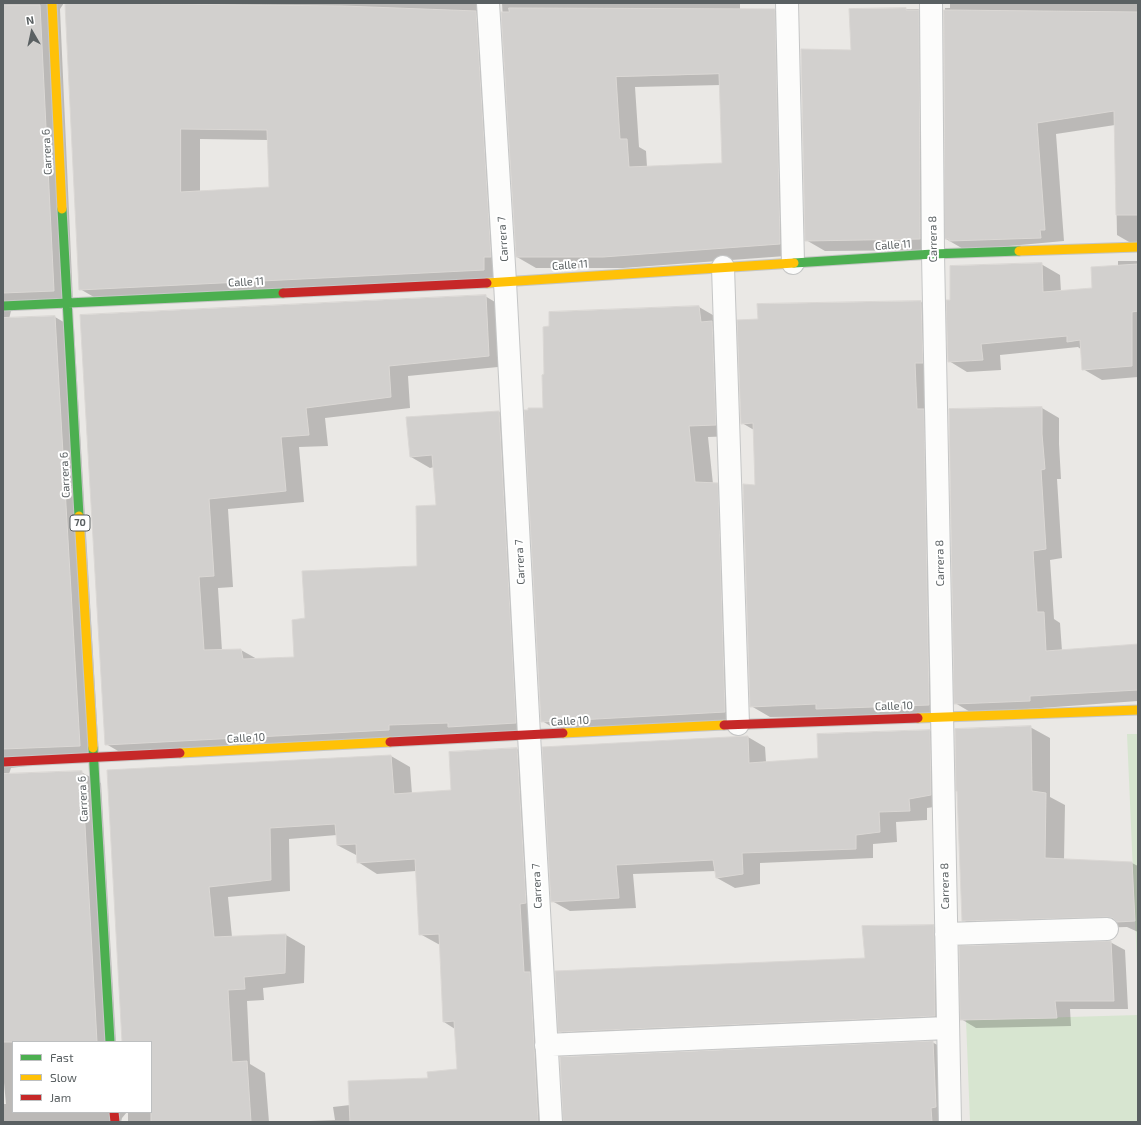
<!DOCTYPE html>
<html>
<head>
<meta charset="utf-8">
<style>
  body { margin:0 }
  #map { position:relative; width:1141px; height:1125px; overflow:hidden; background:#eae8e5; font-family:"Exo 2",sans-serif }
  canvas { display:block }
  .frame { position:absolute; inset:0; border:4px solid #5a6062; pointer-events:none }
  .legend { position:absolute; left:12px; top:1041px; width:140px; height:72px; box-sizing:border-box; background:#fff; border:1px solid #bdbfc0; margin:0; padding:5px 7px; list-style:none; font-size:12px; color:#5a6062 }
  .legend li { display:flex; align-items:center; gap:8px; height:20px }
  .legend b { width:20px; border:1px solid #bdbfc0 }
  .north { position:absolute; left:12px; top:12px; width:40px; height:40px; -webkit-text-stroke:3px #fff; paint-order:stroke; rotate:351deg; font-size:11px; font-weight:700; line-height:16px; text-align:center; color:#5a6062 }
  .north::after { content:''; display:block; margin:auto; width:14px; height:18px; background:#5a6062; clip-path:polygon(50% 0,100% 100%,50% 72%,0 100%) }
</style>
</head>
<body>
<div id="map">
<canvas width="1141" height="1125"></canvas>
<div class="frame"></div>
<ul class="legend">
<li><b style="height:5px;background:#4caf50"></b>Fast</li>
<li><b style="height:5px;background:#ffc107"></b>Slow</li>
<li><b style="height:5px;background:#c62828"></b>Jam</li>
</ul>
<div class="north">N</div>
</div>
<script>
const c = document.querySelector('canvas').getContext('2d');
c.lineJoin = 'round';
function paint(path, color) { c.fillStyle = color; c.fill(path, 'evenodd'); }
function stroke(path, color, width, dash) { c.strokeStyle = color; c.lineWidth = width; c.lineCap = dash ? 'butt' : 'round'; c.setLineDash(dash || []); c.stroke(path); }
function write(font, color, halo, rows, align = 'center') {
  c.font = font + ' "Exo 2",sans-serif'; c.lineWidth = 4; c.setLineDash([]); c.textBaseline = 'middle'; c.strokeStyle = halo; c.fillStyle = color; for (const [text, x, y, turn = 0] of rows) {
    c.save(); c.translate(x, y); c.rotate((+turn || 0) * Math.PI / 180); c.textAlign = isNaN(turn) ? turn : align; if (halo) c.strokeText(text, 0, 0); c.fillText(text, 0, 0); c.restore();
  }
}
const green = new Path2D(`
  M 1127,734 L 1138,734 L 1138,987 Z
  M 1138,1015 L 1138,1122 L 970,1122 L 966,1020 Z`);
const shadow = new Path2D(`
  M 3,3 L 64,3 L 60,9 L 73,302 L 11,311 L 9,319 L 55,317 L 74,328 L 99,757 L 11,768 L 9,774 L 10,775 L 81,772 L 101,783 L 116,1042 L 13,1042 L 13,1112 L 127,1112 L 122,1118 L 121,1122 L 3,1122 L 3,1104 L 6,1104 L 3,1072 Z
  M 66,3 L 501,3 L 496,8 L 503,281 L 99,300 L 80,289 ZM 200,139 L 268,140 L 270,188 L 200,192 Z
  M 502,3 L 740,3 L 740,10 L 774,10 L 794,21 L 799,255 L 623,268 L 536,268 L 517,257 ZM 721,85 L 723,164 L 647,167 L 646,151 L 639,147 L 635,87 Z
  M 950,3 L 1138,3 L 1138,245 L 1136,246 L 1117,235 L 1115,125 L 1056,134 L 1064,241 L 965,250 L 946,239 L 945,8 L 950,8 Z
  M 918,9 L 937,20 L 939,250 L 825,251 L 806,240 L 852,51 L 850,10 Z
  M 1118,261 L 1138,261 L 1138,377 L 1102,380 L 1083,369 L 1082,350 L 1078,347 L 1000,355 L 1001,370 L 967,372 L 949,361 L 951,301 L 1041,264 L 1060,275 L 1061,292 L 1093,289 L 1118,267 Z
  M 485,296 L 505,308 L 508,366 L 408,376 L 410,408 L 325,418 L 328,446 L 299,447 L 304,502 L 228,509 L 233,587 L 218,588 L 222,651 L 241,650 L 257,659 L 295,658 L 306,619 L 418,567 L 437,506 L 434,467 L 430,468 L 411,457 L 407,418 L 499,412 L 518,423 L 535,734 L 125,755 L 106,744 L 81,316 Z
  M 921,302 L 940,313 L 948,715 L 770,717 L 751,706 L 756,486 L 754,430 L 742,423 L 759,320 L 758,305 Z
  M 699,307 L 718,318 L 735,436 L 708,437 L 713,484 L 717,484 L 736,495 L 744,723 L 561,732 L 542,721 L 544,409 Z
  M 1042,408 L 1059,418 L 1059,444 L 1061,479 L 1057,479 L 1062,558 L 1050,560 L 1054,619 L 1060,623 L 1062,651 L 1138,645 L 1138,701 L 972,713 L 955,703 L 950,410 Z
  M 1030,727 L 1050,738 L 1050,797 L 1065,805 L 1064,860 L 1132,863 L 1138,866 L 1138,932 L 1127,927 L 982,931 L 963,920 Z
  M 930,731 L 947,741 L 948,805 L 927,808 L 927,820 L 896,822 L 897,842 L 873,844 L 873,858 L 760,863 L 760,884 L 735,888 L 717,878 L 716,871 L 633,874 L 636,908 L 570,911 L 552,901 L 748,737 L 765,747 L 766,762 L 819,759 Z
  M 517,749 L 536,760 L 557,1122 L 283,1122 L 335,1120 L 333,1107 L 350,1105 L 458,1070 L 455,1029 L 444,1022 L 440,945 L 420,934 L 416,871 L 377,874 L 358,862 L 358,856 L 337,845 L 337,835 L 289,839 L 290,891 L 228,897 L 232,937 L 286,935 L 305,946 L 304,983 L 263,988 L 264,1000 L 247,1001 L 250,1064 L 265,1073 L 269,1122 L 128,1122 L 128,1112 L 151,1112 L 151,1042 L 123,1042 L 108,771 L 391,756 L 410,767 L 412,794 L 452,791 Z
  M 933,926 L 953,937 L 954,1027 L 579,1042 L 559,1031 L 866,959 Z
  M 1110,942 L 1125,950 L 1128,1009 L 1070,1009 L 1071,1026 L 976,1028 L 961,1019 Z
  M 932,1042 L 952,1053 L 950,1122 L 564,1122 Z`);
const building = new Path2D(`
  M 66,3 L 343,6 L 476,11 L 491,257 L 484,257 L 484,270 L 79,290 L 65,4 L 66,4 ZM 181,129 L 267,130 L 269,187 L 181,192 Z
  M 3,5 L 40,5 L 54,291 L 3,293 Z
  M 509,8 L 775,9 L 780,244 L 603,257 L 516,257 L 501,12 L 509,12 ZM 719,74 L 722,163 L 629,167 L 627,139 L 620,139 L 616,77 Z
  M 906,8 L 906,10 L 919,10 L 920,239 L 805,241 L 801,49 L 851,50 L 849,9 Z
  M 944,10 L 1138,12 L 1138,215 L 1116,215 L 1114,111 L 1037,123 L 1045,230 L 1040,230 L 1041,238 L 949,241 L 949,239 L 945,239 Z
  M 1042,263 L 1043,292 L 1092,288 L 1091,267 L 1138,264 L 1138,311 L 1132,312 L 1132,366 L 1082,370 L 1080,340 L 1067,342 L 1067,336 L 981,344 L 983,360 L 948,362 L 946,300 L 950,300 L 950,266 Z
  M 486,295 L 489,356 L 389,366 L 391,397 L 306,408 L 309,435 L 281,437 L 286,491 L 209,499 L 214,576 L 199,577 L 204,650 L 241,649 L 243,659 L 294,657 L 292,620 L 305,618 L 302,571 L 417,566 L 416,506 L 436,505 L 432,455 L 410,457 L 406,417 L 499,411 L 516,723 L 448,727 L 448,723 L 389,725 L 389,730 L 105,745 L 80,315 Z
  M 921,301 L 923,363 L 915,363 L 917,409 L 924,409 L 929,705 L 816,709 L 816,704 L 750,707 L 743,484 L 755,485 L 753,423 L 741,424 L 737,320 L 758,319 L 757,304 Z
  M 699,306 L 701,322 L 712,321 L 716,425 L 689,426 L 695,482 L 718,483 L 725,712 L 541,722 L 524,410 L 528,410 L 528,408 L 543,408 L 542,375 L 544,374 L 543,327 L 549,326 L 549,312 Z
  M 55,316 L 80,746 L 3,749 L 3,318 Z
  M 1042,407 L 1042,434 L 1045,469 L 1041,470 L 1046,549 L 1033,551 L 1037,612 L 1044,612 L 1046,651 L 1138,644 L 1138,690 L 1030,696 L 1030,701 L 954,704 L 949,409 Z
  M 1031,726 L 1032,791 L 1046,793 L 1045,858 L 1132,862 L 1135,921 L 1117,922 L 1113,918 L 1107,917 L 962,921 L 957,791 L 956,791 L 955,729 Z
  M 930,730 L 931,795 L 909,799 L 910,811 L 879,812 L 880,832 L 856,835 L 856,849 L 742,853 L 743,874 L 716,878 L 713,860 L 616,865 L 619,898 L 551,902 L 542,747 L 748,736 L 749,763 L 818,758 L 817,734 Z
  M 517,748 L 526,903 L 520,904 L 524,972 L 530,972 L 538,1122 L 350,1122 L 348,1081 L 428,1078 L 427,1072 L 457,1069 L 454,1021 L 443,1022 L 439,934 L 419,935 L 415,859 L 357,863 L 356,844 L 337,845 L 335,824 L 270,828 L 271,880 L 209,887 L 214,937 L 286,934 L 285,973 L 244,977 L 245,989 L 228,990 L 232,1062 L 247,1061 L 251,1122 L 151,1122 L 151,1042 L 122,1042 L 107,770 L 391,755 L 394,794 L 451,790 L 449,752 Z
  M 82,771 L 97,1042 L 3,1042 L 3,774 Z
  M 934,925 L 935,1016 L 558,1032 L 555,971 L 865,958 L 862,926 Z
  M 1107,941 L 1111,941 L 1114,1001 L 1055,1001 L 1057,1018 L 960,1020 L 959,946 Z
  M 933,1041 L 936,1107 L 931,1108 L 932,1122 L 563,1122 L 560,1057 Z`);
const street = new Path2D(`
  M 488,3 L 505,282 L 529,735 L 551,1122
  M 787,3 L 793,263
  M 931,3 L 933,254 L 950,1122
  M 723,267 L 738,724
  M 946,934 L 1107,929
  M 546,1045 L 948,1028`);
const fast = new Path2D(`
  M 62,209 L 79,516
  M 794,263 L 933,254 L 1019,251
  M 3,306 L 283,293
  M 93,748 L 110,1042`);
const slow = new Path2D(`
  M 52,3 L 62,209
  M 1019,251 L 1138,247
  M 487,283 L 794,263
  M 79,516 L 93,748
  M 918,718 L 1138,710
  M 563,733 L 724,725
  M 180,753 L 390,742`);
const jam = new Path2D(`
  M 283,293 L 487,283
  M 724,725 L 918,718
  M 390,742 L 563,733
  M 3,762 L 180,753
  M 114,1112 L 115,1122`);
const shields = [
  [80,523,20]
];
const shieldNames = [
  ["70",80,523]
];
const streetNames = [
  ["Carrera 6",47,152,-93],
  ["Carrera 7",503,239,-94],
  ["Carrera 8",933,239,-91],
  ["Calle 11",893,245,-4],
  ["Calle 11",570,265,-4],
  ["Calle 11",246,282,-3],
  ["Carrera 6",65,475,-93],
  ["Carrera 7",520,562,-93],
  ["Carrera 8",940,563,-91],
  ["Calle 10",894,706,-2],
  ["Calle 10",570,721,-3],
  ["Calle 10",246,738,-3],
  ["Carrera 6",83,799,-93],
  ["Carrera 7",537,886,-93],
  ["Carrera 8",945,886,-91]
];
paint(green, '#d7e5d0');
paint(shadow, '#0003');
paint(building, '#d2d0ce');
stroke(building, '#dad7d4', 1);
stroke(street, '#c5c6c6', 24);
stroke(fast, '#c5c6c5', 11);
stroke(slow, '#c5c6c5', 11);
stroke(jam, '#c5c6c5', 11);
stroke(street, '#fcfcfb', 22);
stroke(fast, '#4caf50', 9);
stroke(slow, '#ffc107', 9);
stroke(jam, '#c62828', 9);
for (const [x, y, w] of shields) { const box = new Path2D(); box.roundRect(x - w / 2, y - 8, w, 16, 3); c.fillStyle = '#fff'; c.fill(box); stroke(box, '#5a6062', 1); }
write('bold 10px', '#5a6062', null, shieldNames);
write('11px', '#5a6062', '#fff', streetNames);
</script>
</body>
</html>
